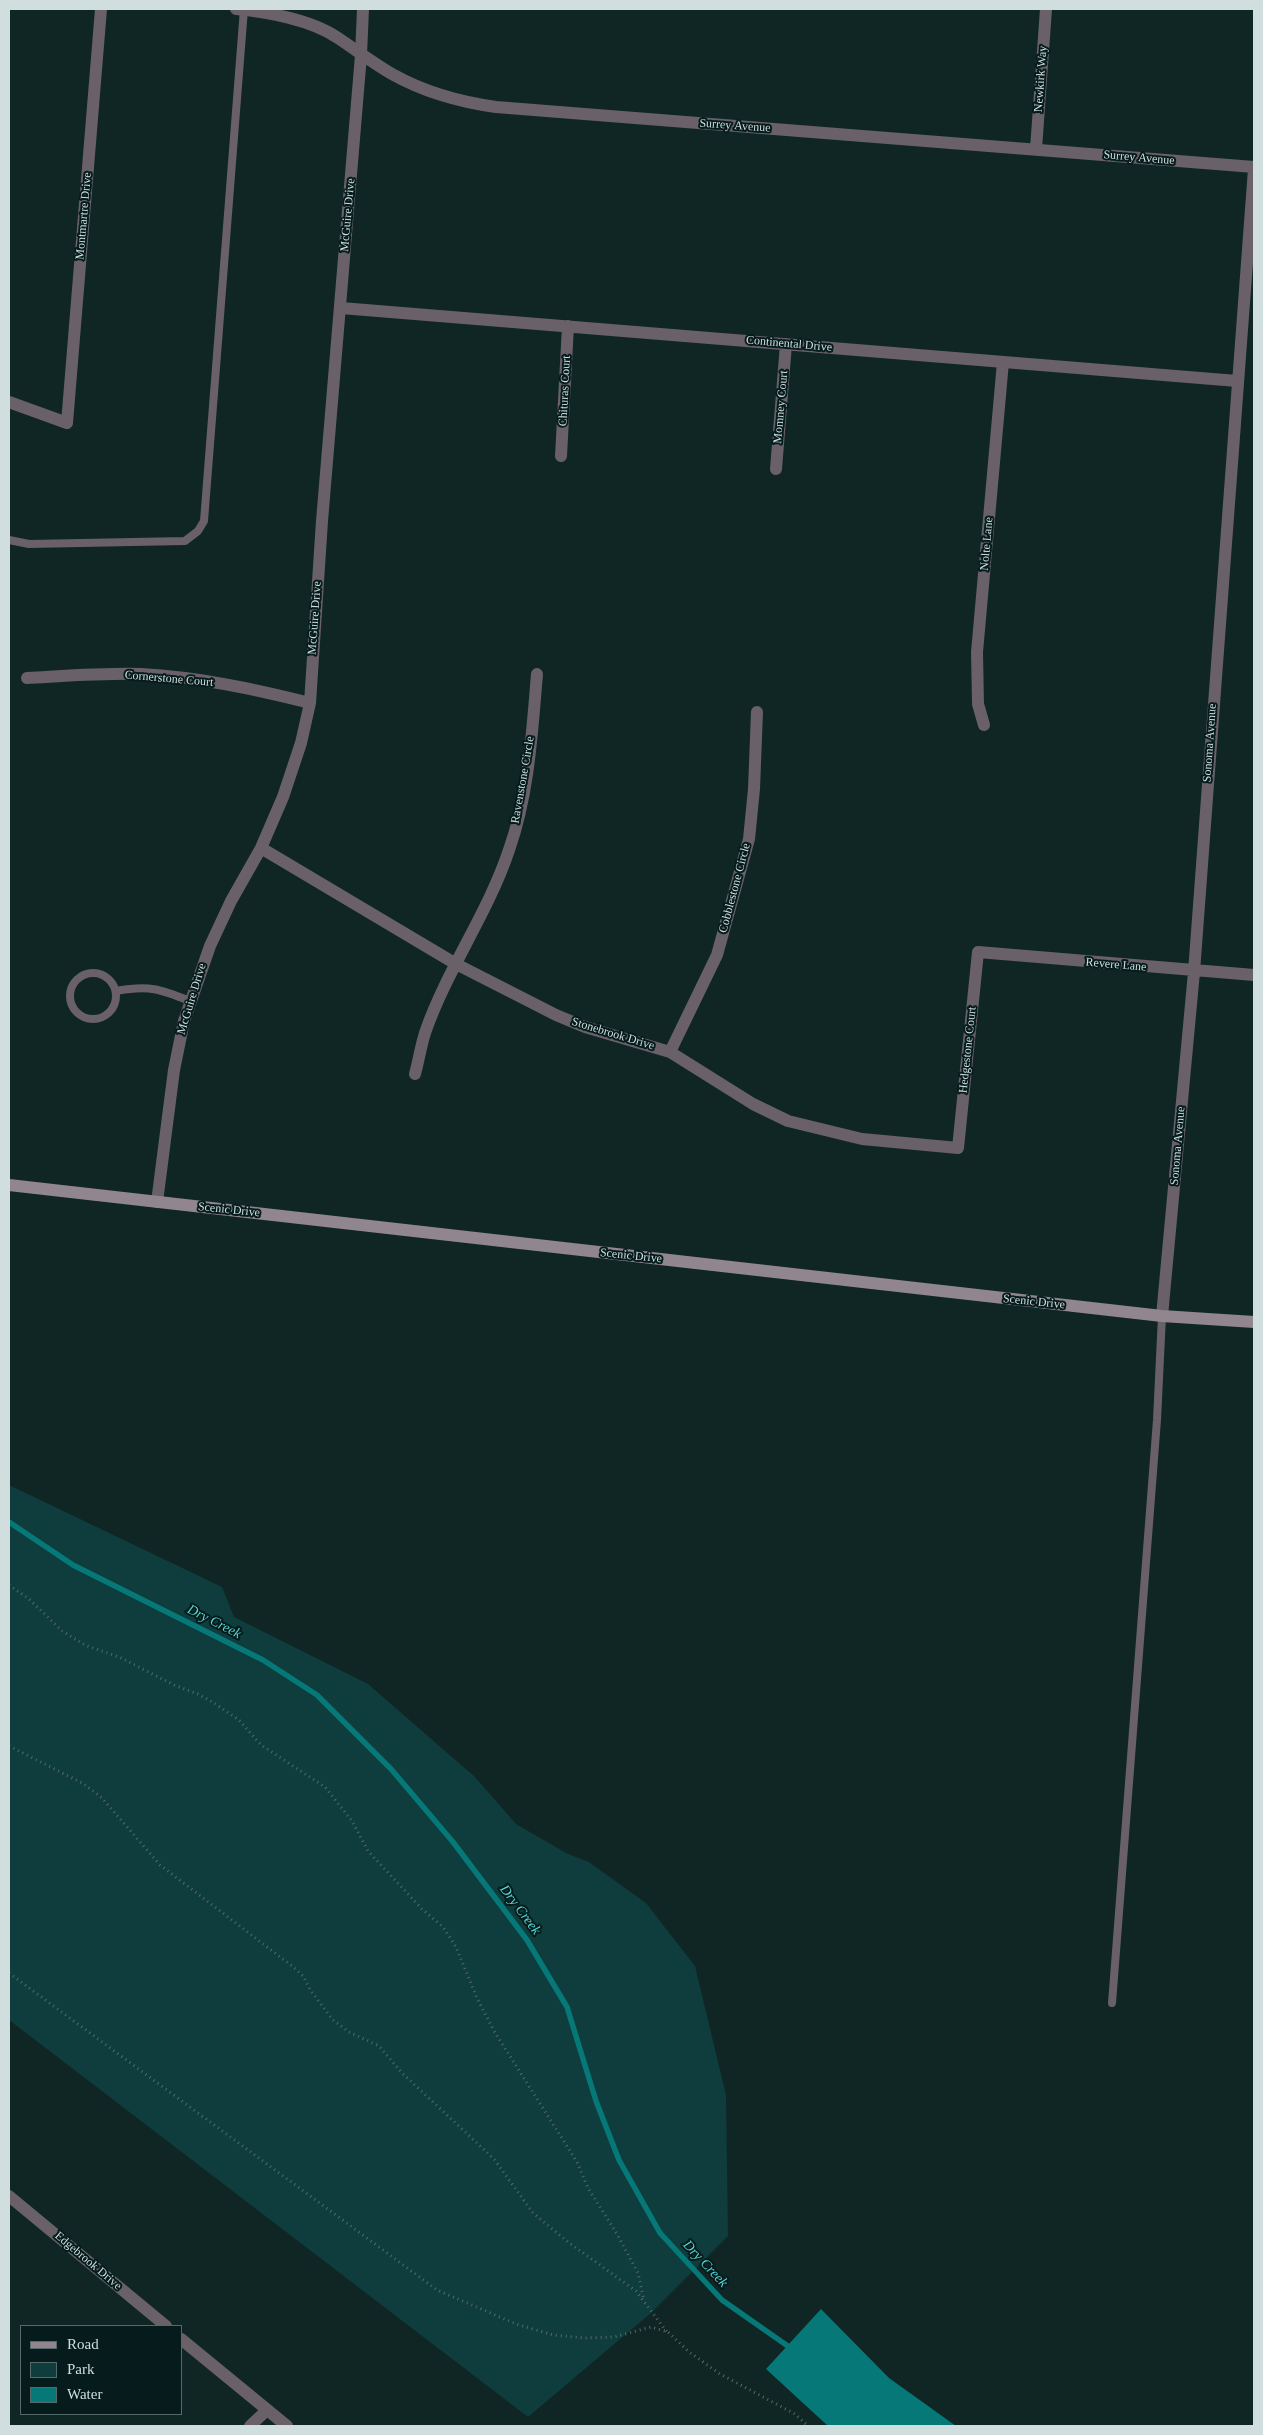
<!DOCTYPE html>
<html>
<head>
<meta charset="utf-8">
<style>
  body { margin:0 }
  #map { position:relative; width:1263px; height:2435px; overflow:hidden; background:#0f2625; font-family:"Times New Roman",serif }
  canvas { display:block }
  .frame { position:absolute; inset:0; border:10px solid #d1dede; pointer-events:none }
  .legend { position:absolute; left:20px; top:2325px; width:162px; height:90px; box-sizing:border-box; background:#061c1c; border:1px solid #576a6a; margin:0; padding:6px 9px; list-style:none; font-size:15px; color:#d1dede }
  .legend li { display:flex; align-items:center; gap:10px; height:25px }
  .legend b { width:25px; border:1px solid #576a6a }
</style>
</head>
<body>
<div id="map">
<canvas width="1263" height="2435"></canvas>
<div class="frame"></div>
<ul class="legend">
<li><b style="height:6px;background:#92868e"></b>Road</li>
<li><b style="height:14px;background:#0f3c3c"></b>Park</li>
<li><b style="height:14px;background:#057877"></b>Water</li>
</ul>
</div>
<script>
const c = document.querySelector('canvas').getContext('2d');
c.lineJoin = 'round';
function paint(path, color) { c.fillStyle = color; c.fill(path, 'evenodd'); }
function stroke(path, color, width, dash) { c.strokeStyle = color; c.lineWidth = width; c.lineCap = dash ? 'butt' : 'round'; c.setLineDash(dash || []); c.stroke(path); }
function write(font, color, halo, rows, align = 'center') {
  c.font = font + ' "Times New Roman",serif'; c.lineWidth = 4; c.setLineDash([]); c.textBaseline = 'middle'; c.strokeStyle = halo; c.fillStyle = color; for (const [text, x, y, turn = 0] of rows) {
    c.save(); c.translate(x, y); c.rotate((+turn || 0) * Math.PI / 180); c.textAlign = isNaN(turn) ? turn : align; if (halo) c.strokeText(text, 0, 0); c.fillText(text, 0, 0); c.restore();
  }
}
const green = new Path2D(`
  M 9,1485 L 222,1587 L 234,1617 L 368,1684 L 475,1777 L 516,1824 L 568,1854 L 589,1862 L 646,1903 L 695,1966 L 726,2095 L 728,2236 L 651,2313 L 528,2417 L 9,2020 Z`);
const water = new Path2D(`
  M 821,2309 L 889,2378 L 956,2426 L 828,2426 L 766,2369 Z`);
const stream = new Path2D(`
  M 9,1522 L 73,1565 L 263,1660 L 317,1695 L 391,1769 L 453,1842 L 527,1940 L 567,2007 L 596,2101 L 619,2160 L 660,2233 L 722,2300 L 792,2349`);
const path = new Path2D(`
  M 9,1585 L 29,1599 L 62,1631 L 85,1645 L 119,1657 L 174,1685 L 198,1694 L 214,1703 L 239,1720 L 261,1745 L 325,1787 L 352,1821 L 368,1851 L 422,1909 L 443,1927 L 456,1947 L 477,1998 L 494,2031 L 577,2162 L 588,2188 L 617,2234 L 638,2273 L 644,2300
  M 9,1746 L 84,1784 L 102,1798 L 160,1865 L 292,1966 L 303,1976 L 311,1991 L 333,2020 L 349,2032 L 379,2046 L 402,2073 L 494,2159 L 533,2213 L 568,2242 L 636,2291 L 667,2332
  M 9,1973 L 437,2290 L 516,2324 L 553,2335 L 585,2338 L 614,2337 L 651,2327 L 668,2332 L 689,2352 L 720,2374 L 795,2414 L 808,2426`);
const service = new Path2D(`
  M 9,540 L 29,544 L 185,541 L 198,531 L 204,521 L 244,9
  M70 996a23 23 0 1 1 46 0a23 23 0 1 1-46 0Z
  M 116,991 C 149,985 160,989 190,1001
  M 1112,2003 L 1157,1420 L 1162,1316`);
const minor = new Path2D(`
  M 236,9 C 268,12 312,20 338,38 C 356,50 373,63 392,74 C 424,92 460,102 496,107 L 1254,167
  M 1036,149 L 1046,9
  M 341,308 L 1237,381
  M 9,402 L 67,423 L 101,9
  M 561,456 L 568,326
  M 776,469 L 786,344
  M 27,678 C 65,676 103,673 141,674 C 198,677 254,689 310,703
  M 984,725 L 978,704 L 977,652 L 1003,362
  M 261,848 L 456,964 L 556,1015 L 585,1027 L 670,1052 L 753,1104 L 788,1121 L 862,1139 L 958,1148 L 978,952 L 1254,975
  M 670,1052 L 717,955 L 749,839 L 754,789 L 757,712
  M 415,1074 C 419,1060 421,1044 426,1030 C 448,968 488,913 509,850 C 529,793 532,733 537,674
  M 157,1202 L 174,1070 L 184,1021 L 210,946 L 231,901 L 261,848 L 283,797 L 301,743 L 310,703 L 322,521 L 361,55 L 363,9
  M 1162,1316 L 1194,972 L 1254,169
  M 250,2426 L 267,2410`);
const tertiary = new Path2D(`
  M 9,2196 L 166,2326
  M 181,2339 L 287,2426`);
const secondary = new Path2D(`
  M 9,1185 L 1162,1316 L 1254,1322`);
const streetNames = [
  ["Newkirk Way",1041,79,-86],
  ["Surrey Avenue",735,126,4],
  ["Surrey Avenue",1139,158,5],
  ["McGuire Drive",348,215,-85],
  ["Montmartre Drive",84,216,-85],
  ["Continental Drive",789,344,5],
  ["Chituras Court",565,391,-87],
  ["Momney Court",781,407,-85],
  ["Nolte Lane",987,544,-85],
  ["McGuire Drive",315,618,-86],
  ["Cornerstone Court",169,679,5],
  ["Sonoma Avenue",1210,743,-86],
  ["Ravenstone Circle",523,780,-80],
  ["Cobblestone Circle",735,888,-75],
  ["Revere Lane",1116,965,5],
  ["McGuire Drive",192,999,-73],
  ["Stonebrook Drive",613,1034,17],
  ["Hedgestone Court",968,1050,-84],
  ["Sonoma Avenue",1178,1146,-85],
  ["Scenic Drive",229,1210,6],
  ["Scenic Drive",631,1256,6],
  ["Scenic Drive",1034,1302,6],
  ["Edgebrook Drive",88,2261,40]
];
const waterNames = [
  ["Dry Creek",214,1622,27],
  ["Dry Creek",520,1910,53],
  ["Dry Creek",705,2264,47]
];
paint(green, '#0f3c3c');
paint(water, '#057877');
stroke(stream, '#057877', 5.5);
stroke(path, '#566969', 3, [1, 4]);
stroke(service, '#696167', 8);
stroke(minor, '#696167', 12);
stroke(tertiary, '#696167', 12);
stroke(secondary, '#92868e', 12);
write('12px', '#d1dede', '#061c1c', streetNames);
write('italic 14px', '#57d6d5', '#061c1c', waterNames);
</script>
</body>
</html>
